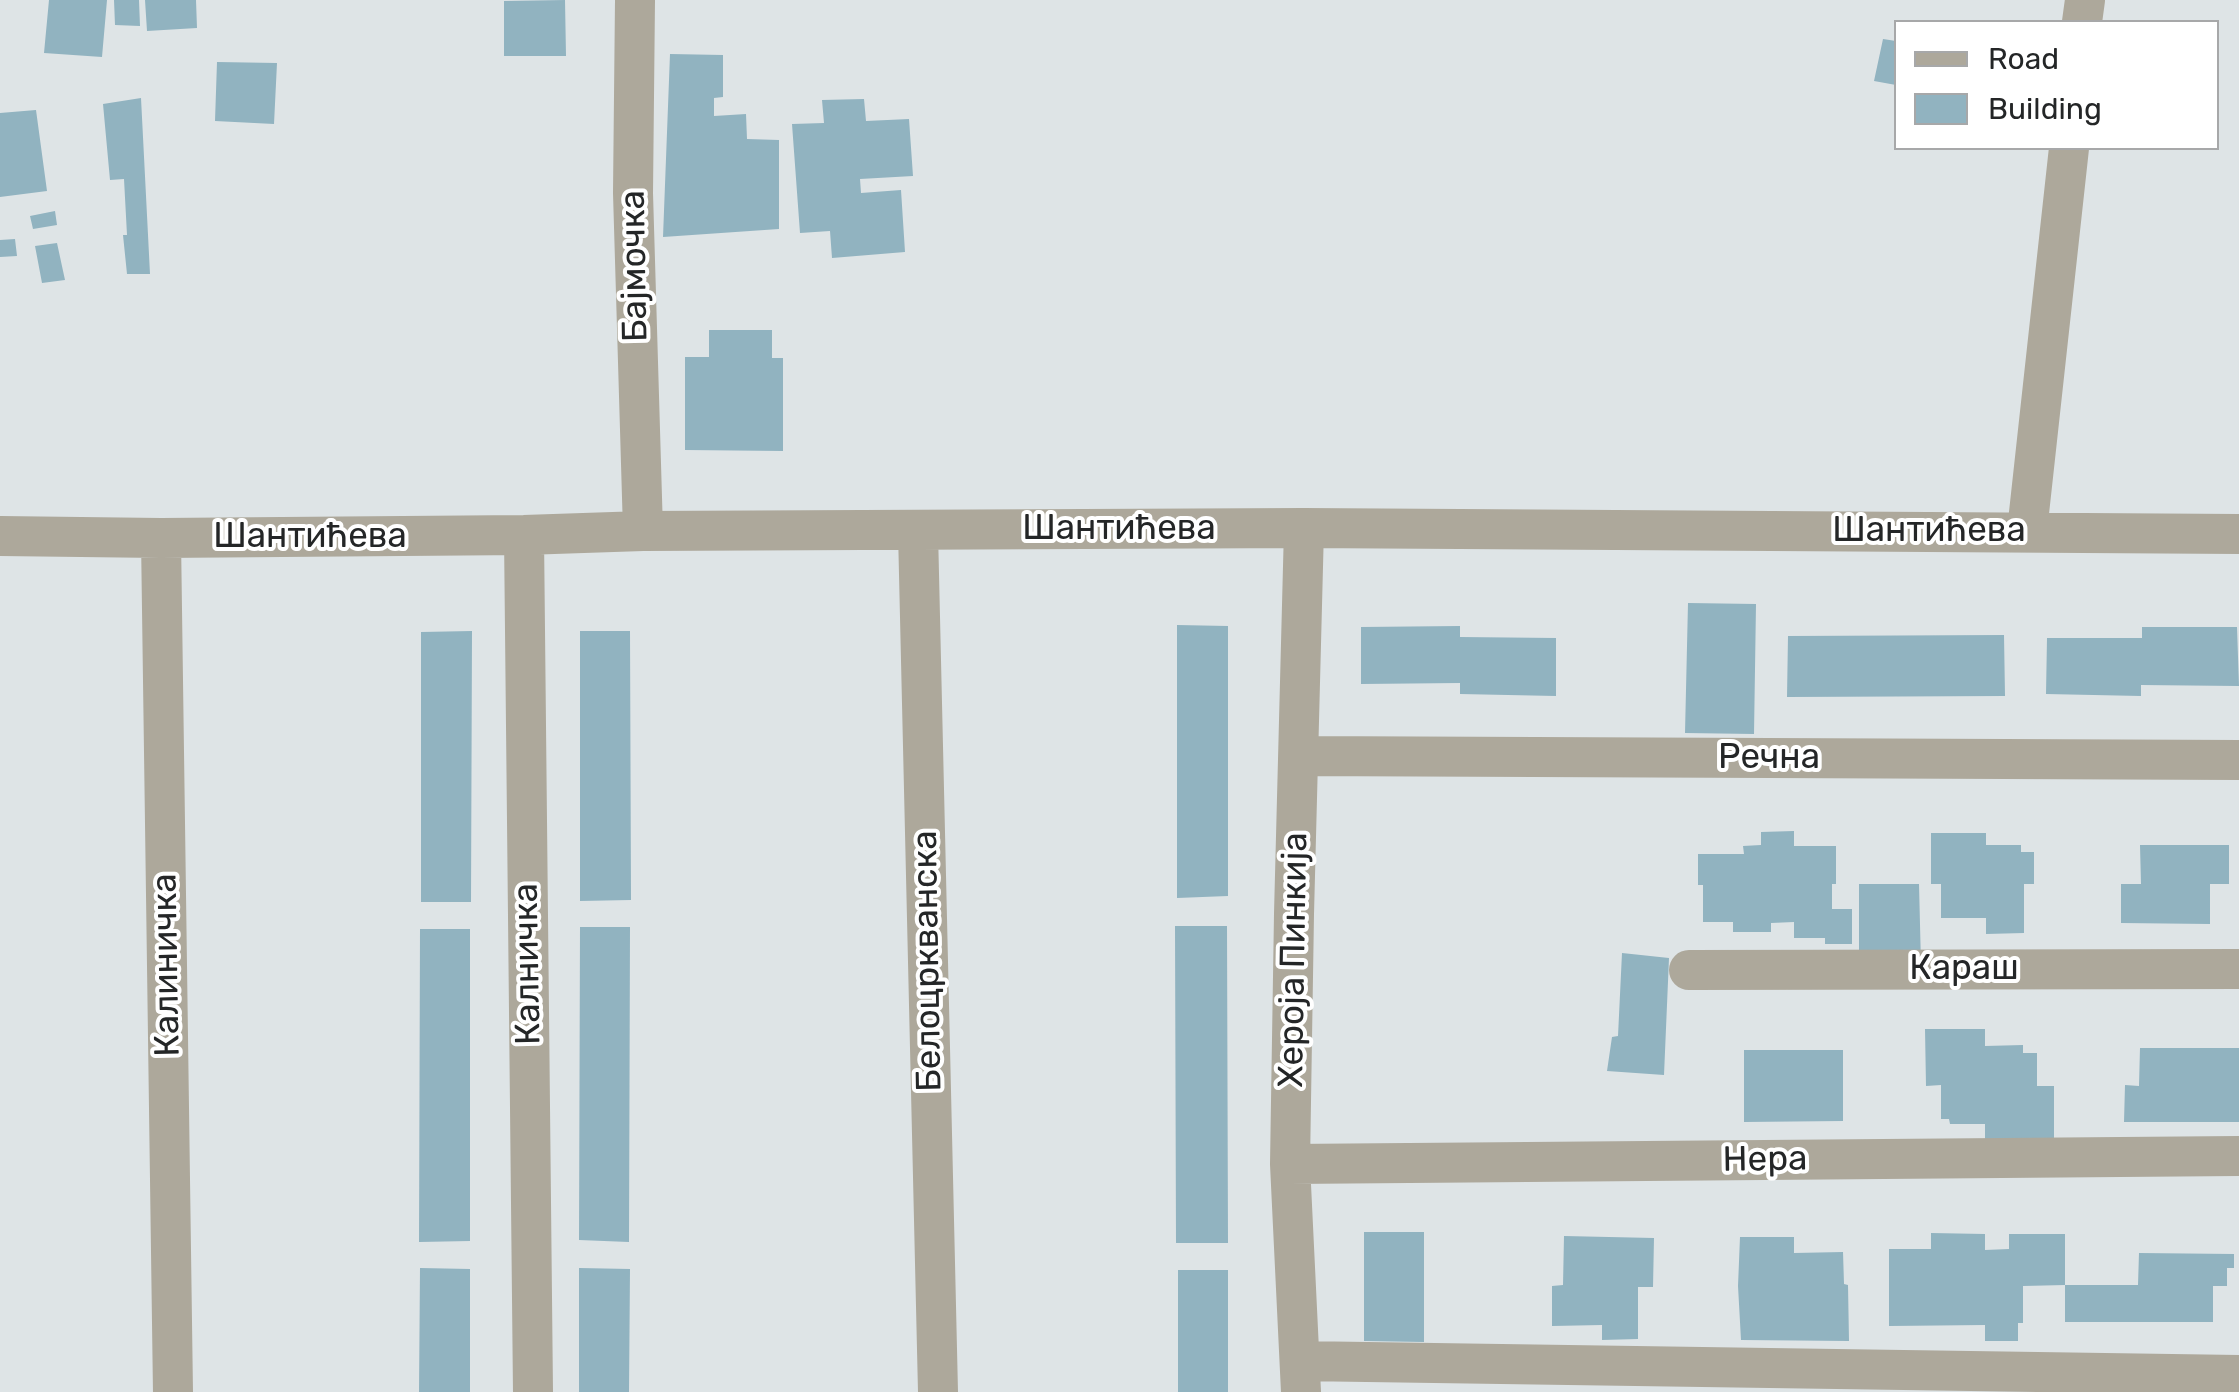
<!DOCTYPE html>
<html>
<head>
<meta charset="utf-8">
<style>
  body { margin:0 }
  #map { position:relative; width:2239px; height:1392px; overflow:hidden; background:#dee4e6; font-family:Rubik,sans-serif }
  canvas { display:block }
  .legend { position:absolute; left:1894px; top:20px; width:325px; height:130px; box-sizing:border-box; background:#fff; border:2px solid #a7a8a9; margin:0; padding:12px 18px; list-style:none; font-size:30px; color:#242627 }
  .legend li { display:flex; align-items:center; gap:20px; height:50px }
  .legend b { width:50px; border:2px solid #a7a8a9 }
</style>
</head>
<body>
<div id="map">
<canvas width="2239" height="1392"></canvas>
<ul class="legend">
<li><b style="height:12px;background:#ada89b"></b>Road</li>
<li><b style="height:28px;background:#91b3c0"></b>Building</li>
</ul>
</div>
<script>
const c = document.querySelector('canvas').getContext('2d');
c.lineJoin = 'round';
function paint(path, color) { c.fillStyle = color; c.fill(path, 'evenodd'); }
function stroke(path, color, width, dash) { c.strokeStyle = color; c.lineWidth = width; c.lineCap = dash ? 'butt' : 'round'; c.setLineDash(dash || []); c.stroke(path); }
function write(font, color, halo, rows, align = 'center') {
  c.font = font + ' Rubik,sans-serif'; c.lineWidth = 8; c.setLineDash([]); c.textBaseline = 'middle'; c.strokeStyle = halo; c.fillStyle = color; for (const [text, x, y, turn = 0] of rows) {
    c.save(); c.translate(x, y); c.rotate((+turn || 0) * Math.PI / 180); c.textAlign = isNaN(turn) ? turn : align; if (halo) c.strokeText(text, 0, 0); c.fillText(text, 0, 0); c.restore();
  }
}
const building = new Path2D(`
  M 49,0 L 107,0 L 102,57 L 44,53 Z
  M 114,0 L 139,0 L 140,26 L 115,25 Z
  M 145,0 L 196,0 L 197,28 L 147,31 Z
  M 565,0 L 566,56 L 504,56 L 504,1 Z
  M 1883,39 L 1896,41 L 1896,85 L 1874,81 Z
  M 670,54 L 723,55 L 723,97 L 714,98 L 714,116 L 746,114 L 747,139 L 779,140 L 779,229 L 663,237 Z
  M 217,62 L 277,63 L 274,124 L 215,121 Z
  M 141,98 L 150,274 L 127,274 L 123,235 L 127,235 L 124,179 L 110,180 L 103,104 Z
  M 864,99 L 866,121 L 909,119 L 913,176 L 860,179 L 861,193 L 901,190 L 905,252 L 832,258 L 830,231 L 800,233 L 792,124 L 824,123 L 822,100 Z
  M 36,110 L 47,191 L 0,197 L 0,113 Z
  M 55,211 L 57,225 L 33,229 L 30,216 Z
  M 15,239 L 17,256 L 0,257 L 0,240 Z
  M 57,243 L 65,280 L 42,283 L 35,246 Z
  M 709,330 L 772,330 L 772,358 L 783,358 L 783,451 L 685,450 L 685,357 L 709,357 Z
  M 1688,603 L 1756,604 L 1754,734 L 1685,733 Z
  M 1177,625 L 1228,626 L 1228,896 L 1177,898 Z
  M 1460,626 L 1460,637 L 1556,638 L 1556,696 L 1460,694 L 1460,683 L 1361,684 L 1361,627 Z
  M 2142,627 L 2237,627 L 2239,686 L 2141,685 L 2141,696 L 2046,694 L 2047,638 L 2142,638 Z
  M 472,631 L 471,902 L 421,902 L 421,632 Z
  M 580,631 L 630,631 L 631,900 L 580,901 Z
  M 2004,635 L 2005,696 L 1787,697 L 1788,636 Z
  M 1794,831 L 1794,846 L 1836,846 L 1836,884 L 1832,884 L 1832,909 L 1852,909 L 1852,944 L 1825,944 L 1825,938 L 1794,938 L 1794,922 L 1771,923 L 1771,932 L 1733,932 L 1733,922 L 1703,922 L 1703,885 L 1698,885 L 1698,854 L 1744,854 L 1743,846 L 1761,845 L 1761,832 Z
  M 1931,833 L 1986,833 L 1986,845 L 2021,845 L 2021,852 L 2034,852 L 2034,884 L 2024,884 L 2024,933 L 1986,934 L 1986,918 L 1941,918 L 1941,884 L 1931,884 Z
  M 2140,845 L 2229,845 L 2229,884 L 2210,884 L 2210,924 L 2121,923 L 2121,884 L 2141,884 Z
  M 1859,884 L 1919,884 L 1921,965 L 1859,965 Z
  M 1175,926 L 1227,926 L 1228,1243 L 1176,1243 Z
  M 580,927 L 630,927 L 629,1242 L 579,1240 Z
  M 420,929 L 470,929 L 470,1241 L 419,1242 Z
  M 1622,953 L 1669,958 L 1664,1075 L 1607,1071 L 1612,1037 L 1618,1036 Z
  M 1925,1029 L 1985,1029 L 1985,1046 L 2023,1045 L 2023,1053 L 2037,1053 L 2037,1086 L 2054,1086 L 2054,1139 L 1985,1140 L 1985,1124 L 1950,1124 L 1949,1119 L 1941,1119 L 1941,1085 L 1926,1086 Z
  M 2140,1048 L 2239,1048 L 2239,1122 L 2124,1122 L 2125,1085 L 2139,1086 Z
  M 1744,1050 L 1843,1050 L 1843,1121 L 1744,1122 Z
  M 1364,1232 L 1424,1232 L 1424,1342 L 1364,1341 Z
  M 1931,1233 L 1985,1234 L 1985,1250 L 2009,1249 L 2009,1234 L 2065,1234 L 2065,1285 L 2138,1285 L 2139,1253 L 2234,1254 L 2234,1268 L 2227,1268 L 2227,1286 L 2213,1286 L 2213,1322 L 2065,1322 L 2065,1285 L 2023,1286 L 2023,1323 L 2018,1323 L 2018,1341 L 1985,1341 L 1985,1325 L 1889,1326 L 1889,1249 L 1931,1249 Z
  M 1564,1236 L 1654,1238 L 1653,1287 L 1638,1287 L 1638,1339 L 1602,1340 L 1602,1325 L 1552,1326 L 1552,1286 L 1563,1285 Z
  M 1740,1237 L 1794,1237 L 1794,1253 L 1843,1252 L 1844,1284 L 1848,1285 L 1849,1341 L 1741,1340 L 1738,1286 Z
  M 420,1268 L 470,1269 L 470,1392 L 419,1392 Z
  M 579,1268 L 630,1269 L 629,1392 L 579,1392 Z
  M 1178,1270 L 1228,1270 L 1228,1392 L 1178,1392 Z`);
const street = new Path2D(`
  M 635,0 L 633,193 L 643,531
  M 2082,22 L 2085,0
  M 918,531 L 938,1392
  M 2027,531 L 2069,148
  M 524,535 L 533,1392
  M 0,536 L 161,538 L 524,535 L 643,531 L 1304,528 L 2239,534
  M 161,538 L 173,1392
  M 1299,756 L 2239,760
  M 1689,970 L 2239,969
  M 1290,1164 L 2239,1156
  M 1300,1361 L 2239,1375
  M 1301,1392 L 1290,1164 L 1294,914 L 1304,528`);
const streetNames = [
  ["Бајмочка",635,266,-91],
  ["Шантићева",1119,529],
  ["Шантићева",1929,531],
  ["Шантићева",310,537],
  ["Речна",1769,758],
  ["Хероја Пинкија",1294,960,-89],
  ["Белоцркванска",928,961,-91],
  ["Калничка",528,964,-91],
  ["Калиничка",167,965,-91],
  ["Караш",1964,969],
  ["Нера",1765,1160,-1]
];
paint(building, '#91b3c0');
stroke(street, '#ada89b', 40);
write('35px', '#242627', '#fff', streetNames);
</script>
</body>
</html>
